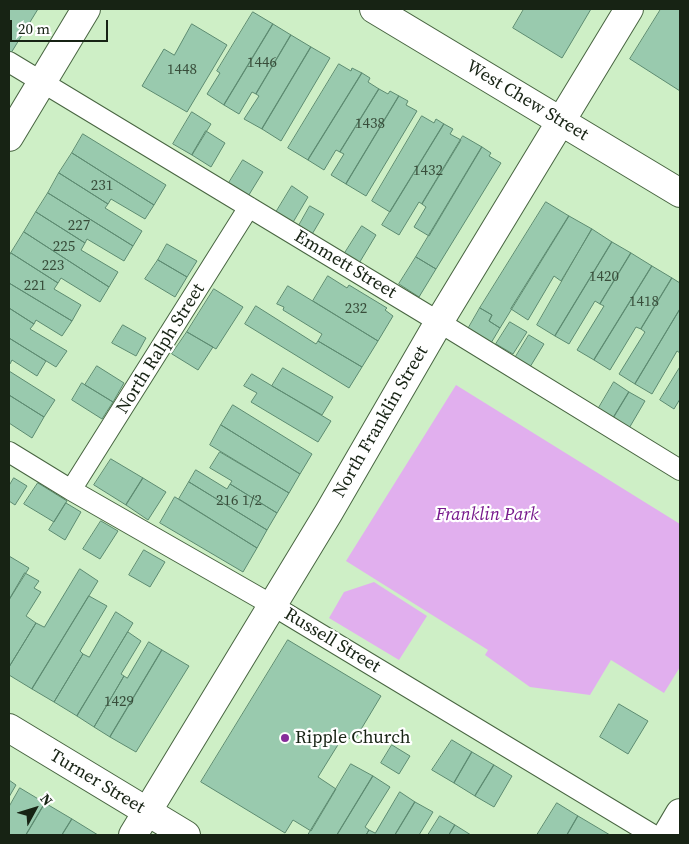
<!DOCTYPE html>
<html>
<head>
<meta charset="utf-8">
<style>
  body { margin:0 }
  #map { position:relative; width:689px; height:844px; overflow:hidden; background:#ceefc6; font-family:"Source Serif 4",serif }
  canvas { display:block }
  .frame { position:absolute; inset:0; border:10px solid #172314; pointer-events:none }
  .north { position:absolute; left:10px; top:784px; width:50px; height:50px; -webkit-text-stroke:4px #fff; paint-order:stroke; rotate:51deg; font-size:14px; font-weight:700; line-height:20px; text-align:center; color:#172314 }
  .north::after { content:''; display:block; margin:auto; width:18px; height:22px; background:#172314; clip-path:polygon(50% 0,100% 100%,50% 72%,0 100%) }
  .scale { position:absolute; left:10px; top:20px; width:98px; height:22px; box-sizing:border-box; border:2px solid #172314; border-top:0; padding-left:6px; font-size:15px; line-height:18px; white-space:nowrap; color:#172314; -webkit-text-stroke:4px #fff; paint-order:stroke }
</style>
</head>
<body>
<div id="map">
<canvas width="689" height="844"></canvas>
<div class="frame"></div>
<div class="north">N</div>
<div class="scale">20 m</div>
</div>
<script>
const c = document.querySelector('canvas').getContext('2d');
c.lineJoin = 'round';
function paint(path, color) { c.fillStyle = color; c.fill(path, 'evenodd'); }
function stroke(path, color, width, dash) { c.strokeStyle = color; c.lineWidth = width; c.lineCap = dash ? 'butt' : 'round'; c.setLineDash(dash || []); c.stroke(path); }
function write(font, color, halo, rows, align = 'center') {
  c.font = font + ' "Source Serif 4",serif'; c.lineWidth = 4.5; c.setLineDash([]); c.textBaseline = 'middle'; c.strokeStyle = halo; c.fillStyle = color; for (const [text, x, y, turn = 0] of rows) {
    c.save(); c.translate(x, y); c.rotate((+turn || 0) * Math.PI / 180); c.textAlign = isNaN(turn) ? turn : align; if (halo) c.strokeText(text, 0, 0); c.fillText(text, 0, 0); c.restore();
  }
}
const green = new Path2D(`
  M 456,385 L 680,524 L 680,667 L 664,693 L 611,660 L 590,695 L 530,687 L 485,655 L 488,650 L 346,561 Z
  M 374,582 L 427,616 L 399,660 L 329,618 L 344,592 Z`);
const building = new Path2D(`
  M 9,9 L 38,9 L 11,53 L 9,51 Z
  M 524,9 L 591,9 L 562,58 L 513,28 Z
  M 661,9 L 680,9 L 680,91 L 630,59 Z
  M 253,12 L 273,24 L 224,105 L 207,94 L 220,73 L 217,71 Z
  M 192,24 L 227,45 L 187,112 L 142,86 L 164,49 L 174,55 Z
  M 273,24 L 291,35 L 256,94 L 252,92 L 239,114 L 224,105 Z
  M 291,35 L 311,47 L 262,129 L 244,119 L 259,96 L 256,94 Z
  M 311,47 L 330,58 L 281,141 L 262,129 Z
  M 339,64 L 351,71 L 352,68 L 362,73 L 308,160 L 288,148 Z
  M 362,73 L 370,78 L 368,82 L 379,89 L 340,152 L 336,150 L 324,170 L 308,160 Z
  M 379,89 L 388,94 L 390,91 L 399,96 L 346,184 L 331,175 L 344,154 L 340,152 Z
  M 399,96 L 408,101 L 406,105 L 417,111 L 366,196 L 346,184 Z
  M 192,112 L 211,124 L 192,155 L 173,144 Z
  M 422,116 L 434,123 L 436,119 L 444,124 L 390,212 L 372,201 Z
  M 444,124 L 453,129 L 450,134 L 461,140 L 422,204 L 419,202 L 399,235 L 382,225 Z
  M 206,131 L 225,143 L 211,167 L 192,155 Z
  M 83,134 L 166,185 L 154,205 L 72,153 Z
  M 463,136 L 482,147 L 429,236 L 414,227 L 426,207 L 422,204 Z
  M 482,147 L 491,153 L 489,156 L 501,163 L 436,269 L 416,257 Z
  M 72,153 L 154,205 L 145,219 L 111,199 L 108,204 L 59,173 Z
  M 243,160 L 263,172 L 247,198 L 227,186 Z
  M 59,173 L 108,204 L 105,208 L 142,231 L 133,246 L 48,193 Z
  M 292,186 L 308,197 L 292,224 L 275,214 Z
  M 48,193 L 133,246 L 124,261 L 87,239 L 85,243 L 36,212 Z
  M 546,202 L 569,216 L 500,328 L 489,321 L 492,315 L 480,308 Z
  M 310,206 L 324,214 L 311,236 L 297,229 Z
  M 36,212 L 85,243 L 81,250 L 118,272 L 109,287 L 24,232 Z
  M 569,216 L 592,229 L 561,281 L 554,276 L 528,320 L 511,309 Z
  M 362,226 L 376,235 L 358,265 L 343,256 Z
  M 592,229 L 612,242 L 555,336 L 537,325 Z
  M 24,232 L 109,287 L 100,302 L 61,278 L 58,283 L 11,253 Z
  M 612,242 L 631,253 L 600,304 L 595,301 L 569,344 L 555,336 Z
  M 167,244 L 197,261 L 187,277 L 158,260 Z
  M 11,253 L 58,283 L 54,289 L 81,305 L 72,321 L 9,283 L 9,257 Z
  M 631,253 L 652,266 L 594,360 L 577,350 L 604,306 L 600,304 Z
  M 416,257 L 436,269 L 419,297 L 399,284 Z
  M 158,260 L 187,277 L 175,297 L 145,279 Z
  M 652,266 L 672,278 L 641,329 L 636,327 L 610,370 L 594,360 Z
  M 328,276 L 347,288 L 349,285 L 387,308 L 385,310 L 393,316 L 378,341 L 313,301 Z
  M 672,278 L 680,283 L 680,309 L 635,384 L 619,374 L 645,332 L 641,329 Z
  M 9,283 L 72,321 L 62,336 L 36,320 L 34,324 L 9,308 Z
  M 288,286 L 378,341 L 362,367 L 318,341 L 322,334 L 283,310 L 284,307 L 277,304 Z
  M 214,289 L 243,307 L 216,349 L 187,332 Z
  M 256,306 L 316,344 L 318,341 L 362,367 L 349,388 L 245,324 Z
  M 9,308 L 34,324 L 30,329 L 67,351 L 56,367 L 9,338 Z
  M 480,308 L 492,315 L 489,321 L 500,328 L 491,343 L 468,329 Z
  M 680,309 L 680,353 L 677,351 L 652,394 L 635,384 Z
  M 510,322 L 527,332 L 513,354 L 496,344 Z
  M 123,325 L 146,338 L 136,356 L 112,343 Z
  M 187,332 L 213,347 L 198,370 L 172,354 Z
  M 529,335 L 544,344 L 530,367 L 515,358 Z
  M 9,338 L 46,361 L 37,376 L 12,360 L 10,364 L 9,363 Z
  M 97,366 L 124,383 L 113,402 L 85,385 Z
  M 680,367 L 680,399 L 674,409 L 660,400 Z
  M 283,368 L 333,397 L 322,415 L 272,386 Z
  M 9,371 L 55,400 L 44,417 L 9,395 Z
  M 252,374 L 331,421 L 318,442 L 251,402 L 257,393 L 244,386 Z
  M 614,382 L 629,392 L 612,420 L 597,411 Z
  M 82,383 L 113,402 L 102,419 L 72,400 Z
  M 629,392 L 645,401 L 628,430 L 612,420 Z
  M 9,395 L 44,417 L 32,438 L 9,423 Z
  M 233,405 L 312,454 L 300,474 L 221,425 Z
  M 221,425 L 300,474 L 289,493 L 210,445 Z
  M 220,452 L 289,493 L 277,513 L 230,484 L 232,481 L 210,468 Z
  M 111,459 L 143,478 L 126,505 L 94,485 Z
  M 196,470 L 227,489 L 230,484 L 277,513 L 267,530 L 189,482 Z
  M 14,478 L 27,486 L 15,505 L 9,501 L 9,486 Z
  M 143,478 L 166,492 L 148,520 L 126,505 Z
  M 189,482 L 267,530 L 257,548 L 179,499 Z
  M 38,483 L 67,501 L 54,522 L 24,504 Z
  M 175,497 L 257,548 L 243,572 L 160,523 Z
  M 66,503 L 81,512 L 65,540 L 49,530 Z
  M 101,521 L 118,531 L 100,559 L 83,549 Z
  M 144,550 L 165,562 L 150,587 L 129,575 Z
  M 9,556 L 29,568 L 9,600 Z
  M 80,569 L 98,581 L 32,689 L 9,675 L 9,667 L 36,623 L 44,627 Z
  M 25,573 L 39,581 L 34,588 L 41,592 L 26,616 L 36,623 L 9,667 L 9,600 Z
  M 89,596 L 107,606 L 80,651 L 83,654 L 54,702 L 32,689 Z
  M 116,612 L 133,623 L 77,716 L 54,702 L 83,654 L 89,657 Z
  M 128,632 L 141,641 L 121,674 L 124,676 L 94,727 L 77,716 Z
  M 288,640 L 381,696 L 354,741 L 344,735 L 318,777 L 336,789 L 311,831 L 293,820 L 285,833 L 201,782 Z
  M 149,642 L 162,650 L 110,737 L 94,727 L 124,676 L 127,678 Z
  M 162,650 L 189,666 L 136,752 L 110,737 Z
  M 619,704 L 648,721 L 628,754 L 600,737 Z
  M 452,740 L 472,752 L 454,783 L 432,770 Z
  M 392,745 L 410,756 L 399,774 L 381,763 Z
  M 472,752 L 494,765 L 475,796 L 454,783 Z
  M 351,764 L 373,776 L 337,835 L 308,835 Z
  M 494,765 L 512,776 L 494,807 L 475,796 Z
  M 373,776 L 390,787 L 365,827 L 369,830 L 366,835 L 337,835 Z
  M 9,780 L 16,785 L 9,797 Z
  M 20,788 L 45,803 L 26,835 L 9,835 L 9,807 Z
  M 400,792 L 415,802 L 395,835 L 366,835 L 369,830 L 375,833 Z
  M 415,802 L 433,812 L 419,835 L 395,835 Z
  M 45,803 L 72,819 L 62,835 L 26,835 Z
  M 557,803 L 578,816 L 567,835 L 537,835 Z
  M 440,816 L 455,825 L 449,835 L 428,835 Z
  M 578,816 L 610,835 L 567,835 Z
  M 72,819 L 98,835 L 62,835 Z
  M 455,825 L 471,835 L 449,835 Z`);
const lane = new Path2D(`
  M 9,62 L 439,322 L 680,470
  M 9,452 L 71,490 L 272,605 L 653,835
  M 71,490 L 249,207`);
const street = new Path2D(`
  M 374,9 L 680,193
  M 133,835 L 329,512 L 439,322 L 629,9
  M 667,835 L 680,813`);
const secondary = new Path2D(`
  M 9,137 L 86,9
  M 9,728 L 186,835`);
const markers = [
  [285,738,5,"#862d9a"]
];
const numberNames = [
  ["1446",262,63],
  ["1448",182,70],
  ["1438",370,124],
  ["1432",428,171],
  ["231",102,186],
  ["227",79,226],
  ["225",64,247],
  ["223",53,266],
  ["1420",604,277],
  ["221",35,286],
  ["1418",644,302],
  ["232",356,309],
  ["216 1/2",239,501],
  ["1429",119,702]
];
const streetNames = [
  ["West Chew Street",527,101,31],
  ["Emmett Street",345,265,31],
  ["North Ralph Street",161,349,-58],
  ["North Franklin Street",381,422,-60],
  ["Russell Street",332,641,31],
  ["Turner Street",97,782,31]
];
const parkNames = [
  ["Franklin Park",487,515]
];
const poiNames = [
  ["Ripple Church",295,738]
];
paint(green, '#e1afee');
paint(building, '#99caae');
stroke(building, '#5d8b71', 1);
stroke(lane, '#486541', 22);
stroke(street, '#486541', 30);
stroke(secondary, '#486541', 30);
stroke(lane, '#fff', 20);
stroke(street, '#fff', 28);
stroke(secondary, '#fff', 28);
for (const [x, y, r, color] of markers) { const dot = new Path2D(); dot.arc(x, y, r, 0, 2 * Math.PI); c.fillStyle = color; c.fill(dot); stroke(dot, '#fff', 2); }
write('15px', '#384d3a', null, numberNames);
write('18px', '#172314', '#fff', streetNames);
write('italic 18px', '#77188c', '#fff', parkNames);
write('18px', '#172314', '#fff', poiNames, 'left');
</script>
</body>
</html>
